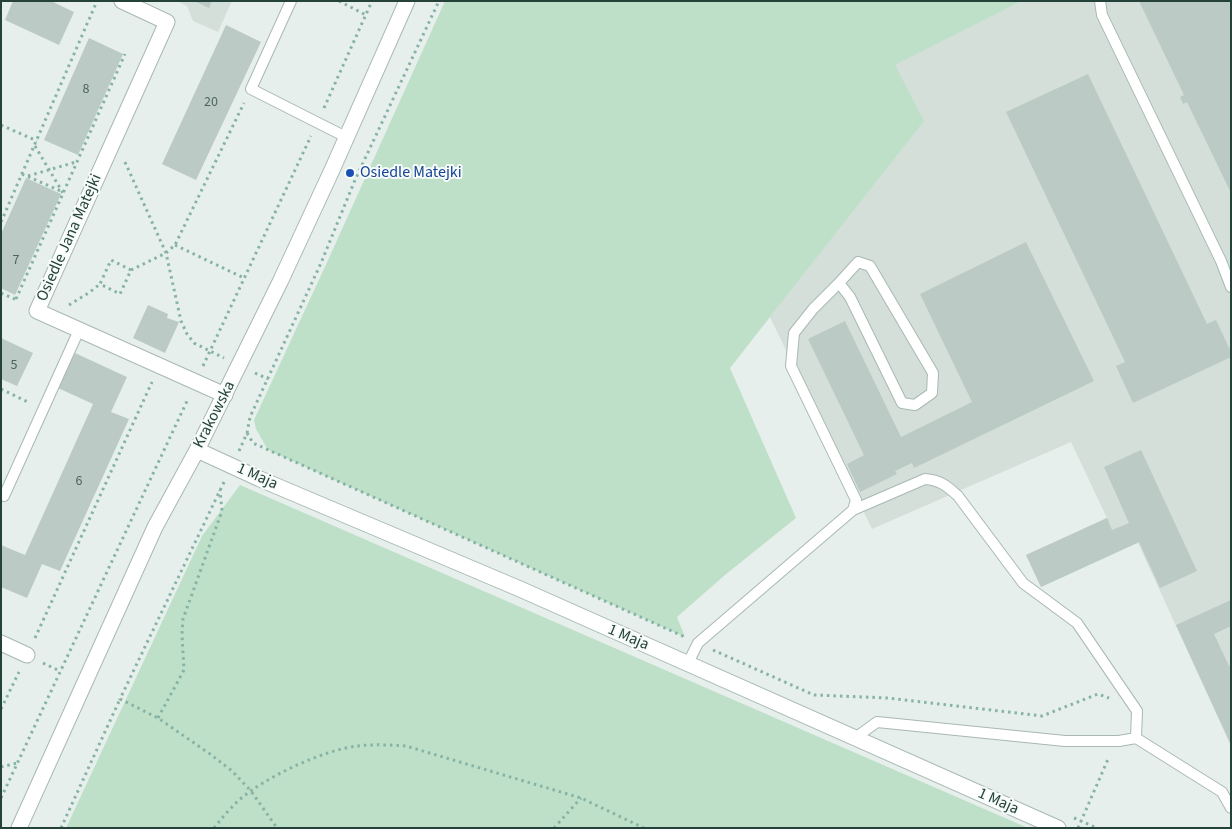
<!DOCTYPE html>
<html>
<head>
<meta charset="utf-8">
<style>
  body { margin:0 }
  #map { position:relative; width:1232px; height:829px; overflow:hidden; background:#e6efeb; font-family:"Source Sans 3",sans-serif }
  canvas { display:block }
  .frame { position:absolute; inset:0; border:2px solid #24423a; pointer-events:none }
</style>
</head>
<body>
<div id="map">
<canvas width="1232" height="829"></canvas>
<div class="frame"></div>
</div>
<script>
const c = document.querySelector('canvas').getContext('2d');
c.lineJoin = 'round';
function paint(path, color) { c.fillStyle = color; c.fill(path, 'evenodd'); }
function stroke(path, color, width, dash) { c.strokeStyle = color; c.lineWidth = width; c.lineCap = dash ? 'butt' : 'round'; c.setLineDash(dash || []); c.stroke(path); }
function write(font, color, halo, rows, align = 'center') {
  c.font = font + ' "Source Sans 3",sans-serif'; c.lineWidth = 4; c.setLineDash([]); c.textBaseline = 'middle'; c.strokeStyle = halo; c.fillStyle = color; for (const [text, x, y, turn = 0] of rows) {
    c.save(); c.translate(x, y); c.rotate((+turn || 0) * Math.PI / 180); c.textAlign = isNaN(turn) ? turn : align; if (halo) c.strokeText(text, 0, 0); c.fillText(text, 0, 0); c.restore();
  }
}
const built = new Path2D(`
  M 177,1 L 232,1 L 218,32 L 193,21 L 187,6 Z
  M 1022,1 L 1231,1 L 1231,746 L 1138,543 L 1041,587 L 1026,555 L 1107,518 L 1071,442 L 872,529 L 770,317 L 923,121 L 894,65 Z`);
const green = new Path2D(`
  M 445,1 L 1022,1 L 895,65 L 924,121 L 730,368 L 796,518 L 725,575 L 677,617 L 685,637 L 268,450 L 256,429 L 254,420 L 329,258 Z
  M 240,485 L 1028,828 L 66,828 L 202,536 Z`);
const building = new Path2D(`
  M 13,1 L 51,1 L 74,12 L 59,45 L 5,20 Z
  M 194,1 L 212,1 L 209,8 Z
  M 1139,1 L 1231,1 L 1231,193 L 1187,102 L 1183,104 L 1180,97 L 1184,95 Z
  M 226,25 L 261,42 L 196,180 L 162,164 Z
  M 89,38 L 123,54 L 78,155 L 44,140 Z
  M 1088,74 L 1207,324 L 1216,320 L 1231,352 L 1231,357 L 1133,403 L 1116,366 L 1125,362 L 1006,112 Z
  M 26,178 L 61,194 L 15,295 L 1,288 L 1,234 Z
  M 1026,242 L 1094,381 L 914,468 L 912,463 L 895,471 L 897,474 L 860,492 L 847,464 L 864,455 L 808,339 L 845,321 L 901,437 L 972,402 L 920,294 Z
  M 148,305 L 168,314 L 167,318 L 179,322 L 165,353 L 133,338 Z
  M 1,338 L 33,353 L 17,386 L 1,379 Z
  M 75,353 L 127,377 L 111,412 L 129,419 L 60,571 L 42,564 L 27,598 L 1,587 L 1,545 L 25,555 L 93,404 L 58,388 Z
  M 1141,450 L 1197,571 L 1160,588 L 1139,542 L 1041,587 L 1026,555 L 1107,518 L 1112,530 L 1129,523 L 1104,467 Z
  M 1231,600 L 1231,626 L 1214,634 L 1229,666 L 1231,665 L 1231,745 L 1176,625 Z`);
const path = new Path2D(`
  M 339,1 L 366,15
  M 324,108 L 372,1
  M 1,125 L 37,141
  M 35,146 L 63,193
  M 125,162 L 166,253 L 181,321 L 187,334 L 194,343 L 224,358
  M 22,174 L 63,192
  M 28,176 L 76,162
  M 1,222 L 97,1
  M 175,245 L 244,278
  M 131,270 L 111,260 L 100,284 L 120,294 L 131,270 L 166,253 L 175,245 L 244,103
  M 1,293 L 17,300
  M 16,299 L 125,54
  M 69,305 L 90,292 L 100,284
  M 203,366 L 311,136
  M 255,373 L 268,379
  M 1,389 L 30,403
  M 247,433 L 253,443 L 685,637
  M 239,451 L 247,433 L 250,417 L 321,263 L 355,180 L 439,1
  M 224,482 L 120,699 L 158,718 L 210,754 L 232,771 L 251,791 L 277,828
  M 35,638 L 152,382
  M 713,650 L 814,695 L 888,698 L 1042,716 L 1098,694 L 1109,698
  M 43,663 L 60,671
  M 1,709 L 19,672
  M 158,718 L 184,670 L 182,635 L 183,619 L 222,511 L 220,490
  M 1,767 L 17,763
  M 1,798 L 188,399
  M 1074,818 L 1097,828
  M 61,828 L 120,699
  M 214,828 C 225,814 237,800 252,790 C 278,772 325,750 357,746 C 373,744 390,745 406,746 L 581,798 L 644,828
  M 554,828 L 581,798
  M 1078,828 L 1109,757`);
const service = new Path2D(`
  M 291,1 L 251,89 L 346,137
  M 1100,1 L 1102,15 L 1221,261 L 1231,287
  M 839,283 L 858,262 L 870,266 L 933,373 L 932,393 L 915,405 L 902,403 L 850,297 L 839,283 L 813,309 L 794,333 L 791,366 L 856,500 L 853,510
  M 4,496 L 79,330
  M 688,663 L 698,643 L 853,510 L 925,479 C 940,480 947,486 958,496 L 1023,583 L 1077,623 L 1137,711 L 1136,738
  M 855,738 L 877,722 L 1065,741 L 1119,741 L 1136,738 L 1222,792 L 1231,808`);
const minor = new Path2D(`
  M 122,1 L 167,22 L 37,311 L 225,395
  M 1,643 L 27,655`);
const tertiary = new Path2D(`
  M 197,450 L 260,479 L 520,589 L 1058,828
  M 19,828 L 155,527 L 197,450 L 280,282 L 332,170 L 407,1`);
const markers = [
  [350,173,5,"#1a4fb4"]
];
const numberNames = [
  ["8",86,90],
  ["20",211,103],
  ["7",16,261],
  ["5",14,366],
  ["6",79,482]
];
const transitNames = [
  ["Osiedle Matejki",360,173]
];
const streetNames = [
  ["Osiedle Jana Matejki",70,238,-66],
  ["Krakowska",215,415,-63],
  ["1 Maja",257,477,24],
  ["1 Maja",628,638,23],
  ["1 Maja",998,802,24]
];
paint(built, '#d4dfda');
paint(green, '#bfe0c8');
paint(building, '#bbcac4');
stroke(service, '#a8b8b2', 12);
stroke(minor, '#a8b8b2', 17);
stroke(tertiary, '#a8b8b2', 17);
stroke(path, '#86b3a5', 3, [2.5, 4]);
stroke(service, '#fff', 10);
stroke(minor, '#fff', 15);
stroke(tertiary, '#fff', 15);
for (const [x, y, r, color] of markers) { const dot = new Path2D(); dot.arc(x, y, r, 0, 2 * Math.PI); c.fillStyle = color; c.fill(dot); stroke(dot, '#f7fbf9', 2); }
write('14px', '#4a645c', null, numberNames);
write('16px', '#164399', '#f7fbf9', transitNames, 'left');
write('16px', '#24423a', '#f7fbf9', streetNames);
</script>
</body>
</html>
